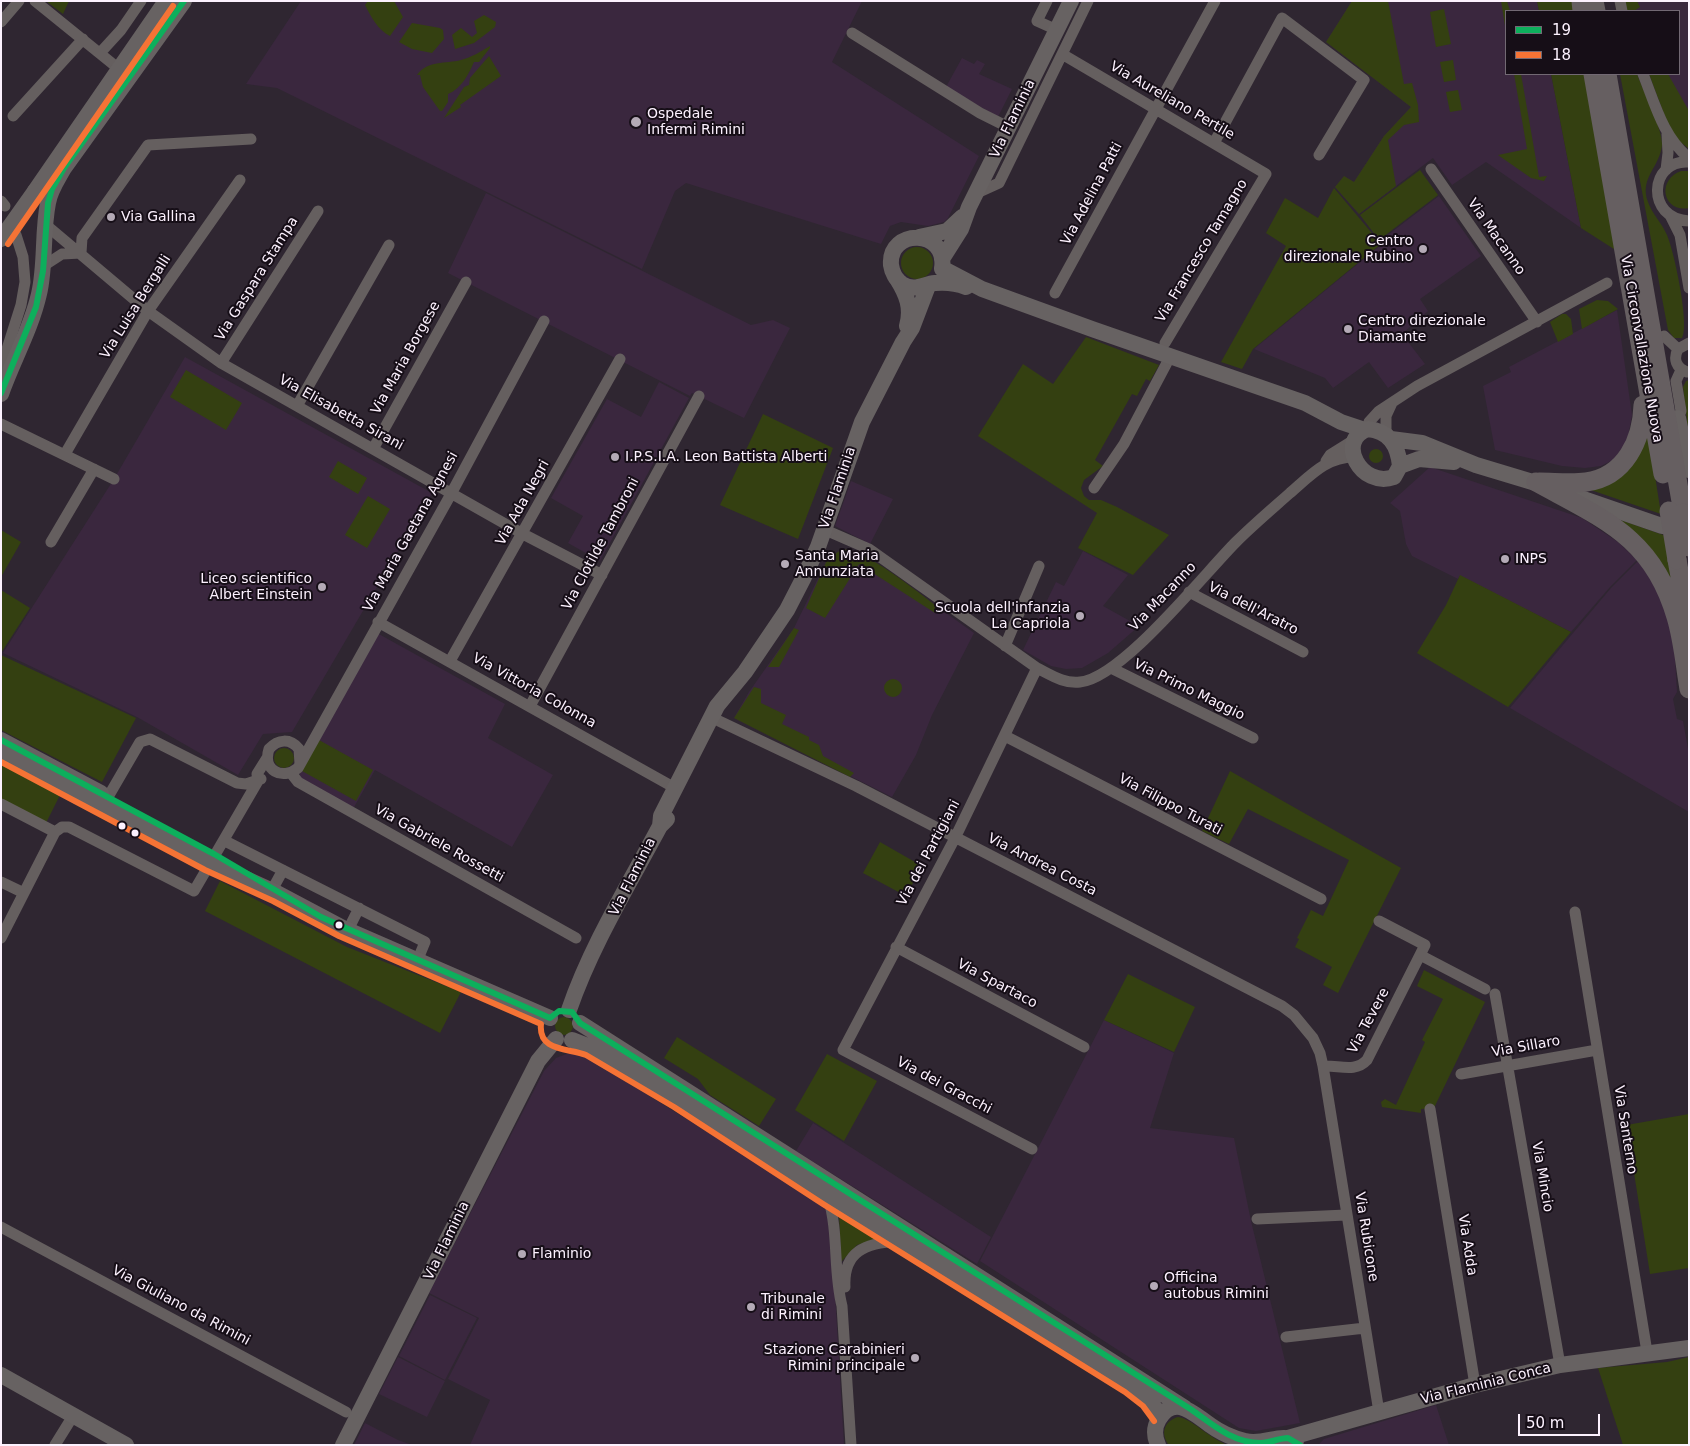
<!DOCTYPE html>
<html>
<head>
<meta charset="utf-8">
<style>
  body { margin:0 }
  #map { position:relative; width:1690px; height:1446px; overflow:hidden; background:#2f2631; font-family:"DejaVu Sans",sans-serif }
  canvas { display:block }
  .frame { position:absolute; inset:0; border:2px solid #fcf1fe; pointer-events:none }
  .legend { position:absolute; left:1505px; top:10px; width:175px; height:65px; box-sizing:border-box; background:#160e17; border:1px solid #726973; margin:0; padding:6px 9px; list-style:none; font-size:15px; color:#fcf1fe }
  .legend li { display:flex; align-items:center; gap:10px; height:25px }
  .legend b { width:25px; border:1px solid #726973 }
  .scale { position:absolute; left:1518px; top:1414px; width:82px; height:22px; box-sizing:border-box; border:2px solid #fcf1fe; border-top:0; padding-left:6px; font-size:15px; line-height:18px; white-space:nowrap; color:#fcf1fe; -webkit-text-stroke:4px #160e17; paint-order:stroke }
</style>
</head>
<body>
<div id="map">
<canvas width="1690" height="1446"></canvas>
<div class="frame"></div>
<ul class="legend">
<li><b style="height:6px;background:#0daf5c"></b>19</li>
<li><b style="height:6px;background:#f57335"></b>18</li>
</ul>
<div class="scale">50 m</div>
</div>
<script>
const c = document.querySelector('canvas').getContext('2d');
c.lineJoin = 'round';
function paint(path, color) { c.fillStyle = color; c.fill(path, 'evenodd'); }
function stroke(path, color, width, dash) { c.strokeStyle = color; c.lineWidth = width; c.lineCap = dash ? 'butt' : 'round'; c.setLineDash(dash || []); c.stroke(path); }
function write(font, color, halo, rows, align = 'center') {
  c.font = font + ' "DejaVu Sans",sans-serif'; c.lineWidth = 4; c.setLineDash([]); c.textBaseline = 'middle'; c.strokeStyle = halo; c.fillStyle = color; for (const [text, x, y, turn = 0] of rows) {
    c.save(); c.translate(x, y); c.rotate((+turn || 0) * Math.PI / 180); c.textAlign = isNaN(turn) ? turn : align; if (halo) c.strokeText(text, 0, 0); c.fillText(text, 0, 0); c.restore();
  }
}
const built = new Path2D(`
  M 301,1 L 862,1 L 832,62 L 979,156 L 948,218 L 944,222 L 928,226 L 901,222 L 890,226 L 881,244 L 686,183 L 675,191 L 642,269 L 277,88 L 246,84 Z
  M 1352,1 L 1537,1 L 1539,11 L 1506,11 L 1506,74 L 1551,74 L 1581,228 L 1486,162 L 1452,185 L 1433,158 L 1359,214 L 1335,187 L 1344,176 L 1354,182 L 1384,136 L 1411,107 L 1326,42 Z
  M 1625,1 L 1689,1 L 1689,149 L 1649,74 L 1679,74 L 1679,11 L 1627,11 Z
  M 962,58 L 974,64 L 977,60 L 985,64 L 979,74 L 1012,89 L 998,117 L 946,87 Z
  M 486,193 L 751,325 L 773,320 L 790,328 L 744,418 L 692,393 L 690,396 L 448,273 Z
  M 1439,196 L 1481,256 L 1420,299 L 1428,311 L 1402,334 L 1425,364 L 1388,388 L 1369,362 L 1333,388 L 1325,378 L 1254,349 L 1382,244 L 1380,241 Z
  M 1617,310 L 1632,415 L 1627,443 L 1613,460 L 1601,466 L 1585,468 L 1562,466 L 1495,450 L 1483,386 L 1511,372 L 1509,367 Z
  M 185,357 L 432,493 L 292,732 L 263,734 L 238,775 L 137,717 L 3,653 L 114,479 Z
  M 659,382 L 689,398 L 600,561 L 568,543 L 583,516 L 551,498 L 607,399 L 641,417 Z
  M 1430,467 L 1582,518 L 1618,542 L 1637,560 L 1610,587 L 1571,632 L 1460,576 L 1458,579 L 1412,556 L 1406,544 L 1400,511 L 1390,503 Z
  M 851,481 L 893,499 L 870,544 L 835,526 Z
  M 842,549 L 849,549 L 872,560 L 974,633 L 932,715 L 916,755 L 892,797 L 734,718 L 749,692 L 794,628 L 827,560 Z
  M 1083,551 L 1128,575 L 1103,606 L 1139,626 L 1108,653 L 1082,668 L 1066,669 L 1051,666 L 1023,650 L 1056,582 L 1064,586 Z
  M 1638,561 L 1656,587 L 1665,610 L 1674,643 L 1677,692 L 1673,699 L 1677,719 L 1683,721 L 1689,754 L 1689,812 L 1510,708 L 1611,588 Z
  M 377,633 L 505,704 L 488,738 L 553,775 L 512,847 L 375,770 L 353,809 L 302,780 L 300,776 L 300,771 Z
  M 1104,1020 L 1174,1053 L 1150,1128 L 1234,1138 L 1251,1221 L 1300,1423 L 1256,1431 L 1239,1428 L 980,1261 Z
  M 574,1051 L 580,1053 L 824,1204 L 829,1213 L 831,1226 L 844,1445 L 470,1445 L 490,1400 L 448,1379 L 479,1318 L 429,1293 L 544,1071 L 556,1058 Z
  M 813,1123 L 991,1237 L 977,1264 L 796,1151 Z
  M 430,1295 L 477,1318 L 445,1380 L 399,1356 Z
  M 398,1357 L 445,1381 L 427,1417 L 379,1394 Z
  M 1436,1405 L 1449,1445 L 1318,1445 L 1324,1439 Z
  M 365,1423 L 398,1440 L 412,1445 L 354,1445 Z`);
const green = new Path2D(`
  M 46,1 L 69,1 L 63,14 Z
  M 368,1 L 394,1 L 403,17 L 390,36 C 378,30 371,17 365,5 Z
  M 1352,1 L 1388,1 L 1404,84 L 1412,83 L 1418,105 L 1419,122 L 1404,125 L 1388,140 L 1396,186 L 1359,214 L 1335,187 L 1344,176 L 1354,182 L 1384,136 L 1411,107 L 1326,42 Z
  M 1501,1 L 1507,1 L 1510,11 L 1506,11 L 1506,32 Z
  M 1537,1 L 1574,1 L 1576,11 L 1539,11 Z
  M 1625,1 L 1637,1 L 1640,7 L 1634,11 L 1627,11 Z
  M 1444,9 L 1451,44 L 1436,47 L 1430,12 Z
  M 484,15 L 496,22 L 495,27 L 474,43 L 455,49 L 452,35 L 461,28 L 472,37 L 477,33 L 474,21 Z
  M 412,23 L 440,28 L 443,30 L 444,39 L 432,53 L 412,49 L 399,42 Z
  M 490,46 L 490,48 L 479,62 L 474,62 C 469,74 461,89 448,94 L 448,102 L 442,111 L 440,111 L 423,87 L 420,75 L 417,75 C 427,60 446,64 461,60 C 472,57 480,52 490,46 Z
  M 489,56 L 501,76 L 460,105 L 461,107 L 444,118 L 464,87 L 469,85 L 470,78 Z
  M 1453,60 L 1456,80 L 1444,82 L 1440,62 Z
  M 1514,74 L 1521,74 L 1539,177 L 1547,176 L 1544,181 L 1531,178 L 1498,155 L 1527,149 Z
  M 1551,74 L 1584,74 L 1617,251 L 1581,228 Z
  M 1620,74 L 1637,74 C 1643,90 1663,130 1662,145 C 1660,167 1639,178 1648,202 C 1652,214 1662,223 1667,235 C 1674,251 1690,325 1682,338 L 1674,338 L 1668,330 Z
  M 1649,74 L 1668,74 L 1689,111 L 1689,149 L 1672,135 Z
  M 1458,90 L 1462,110 L 1450,112 L 1446,92 Z
  M 1420,170 L 1438,195 L 1379,240 L 1360,215 Z
  M 1681,171 L 1689,171 L 1689,208 C 1663,213 1656,180 1681,171 Z
  M 1334,188 L 1381,244 L 1253,349 L 1242,369 L 1221,362 L 1286,246 L 1266,233 L 1285,198 L 1318,218 Z
  M901 263a16 16 0 1 1 32 0a16 16 0 1 1-32 0Z
  M 1597,300 L 1608,301 L 1618,309 L 1582,329 L 1579,309 Z
  M 1562,314 L 1566,314 L 1571,319 L 1573,334 L 1558,342 L 1550,322 Z
  M 1086,337 L 1159,365 L 1150,381 L 1146,379 L 1137,396 L 1132,394 L 1095,460 L 1103,466 L 1084,480 L 1081,488 L 1084,496 L 1089,500 L 1101,500 L 1117,507 L 1169,535 L 1133,575 L 1078,548 L 1097,513 L 978,436 L 1023,364 L 1053,384 Z
  M 186,370 L 242,403 L 226,430 L 170,397 Z
  M 1689,380 L 1689,439 L 1683,387 L 1686,381 Z
  M 763,414 L 833,448 L 798,539 L 720,505 Z
  M 1648,431 L 1661,514 L 1588,489 Z
  M1369 456a7 7 0 1 1 14 0a7 7 0 1 1-14 0Z
  M 338,461 L 367,478 L 358,494 L 329,477 Z
  M 368,496 L 390,509 L 367,548 L 345,535 Z
  M 1612,517 L 1666,536 L 1681,618 Z
  M 1,530 L 21,542 L 1,577 Z
  M 842,549 C 866,549 917,592 938,607 L 935,613 L 859,564 L 825,618 L 806,608 L 827,560 Z
  M 1460,575 L 1571,632 L 1508,707 L 1417,653 L 1446,605 Z
  M 1,590 L 30,608 L 1,653 Z
  M 794,628 L 799,630 L 779,667 L 768,667 Z
  M 1,655 L 136,718 L 102,782 L 1,730 Z
  M884 688a9 9 0 1 1 18 0a9 9 0 1 1-18 0Z
  M 754,687 L 761,689 L 761,703 L 786,715 L 782,724 L 809,737 L 809,740 L 819,745 L 823,756 L 854,773 L 850,777 L 734,718 Z
  M 319,740 L 373,770 L 356,801 L 302,771 Z
  M274 758a10 10 0 1 1 20 0a10 10 0 1 1-20 0Z
  M 1,764 L 60,795 L 46,823 L 1,799 Z
  M 1230,771 L 1401,868 L 1338,993 L 1323,985 L 1332,967 L 1295,947 L 1299,939 L 1297,938 L 1311,910 L 1323,916 L 1349,860 L 1248,809 L 1229,844 L 1202,831 Z
  M 880,842 L 922,866 L 906,896 L 863,873 Z
  M 220,881 L 347,947 L 461,992 L 440,1033 L 205,911 Z
  M 1424,970 L 1485,1002 L 1434,1108 L 1421,1109 L 1421,1113 L 1382,1107 L 1381,1102 L 1385,1099 L 1396,1105 L 1425,1042 L 1422,1040 L 1443,999 L 1417,986 Z
  M 1128,974 L 1195,1007 L 1174,1052 L 1104,1020 Z
  M555 1026a9 9 0 1 1 18 0a9 9 0 1 1-18 0Z
  M 677,1037 L 776,1099 L 759,1126 L 710,1095 L 698,1079 L 664,1058 Z
  M 827,1054 L 877,1081 L 844,1141 L 795,1110 Z
  M 1689,1114 L 1689,1268 L 1650,1274 L 1631,1154 L 1621,1126 Z
  M 839,1212 L 881,1238 L 857,1245 L 841,1262 Z
  M 1689,1357 L 1689,1445 L 1623,1445 L 1598,1368 L 1667,1362 Z
  M 1178,1417 C 1191,1418 1210,1439 1228,1445 L 1169,1445 C 1160,1434 1164,1421 1178,1417 Z`);
const street = new Path2D(`
  M 35,1 L 119,69
  M 1047,1 L 1037,21 L 1057,30
  M 1620,1 L 1622,11
  M 1,22 L 19,1
  M 852,33 L 980,113 L 1010,128
  M 100,53 L 121,30 L 141,1
  M 1062,54 L 1266,174 L 1165,343
  M 1643,74 C 1655,104 1663,137 1689,158
  M 13,116 L 83,39
  M 1214,143 L 1282,18 L 1364,80 L 1319,155
  M 1689,162 C 1649,159 1645,219 1689,221
  M 1431,169 L 1537,322
  M 1666,170 L 1668,153 L 1667,134
  M 977,193 L 999,183 L 1088,1
  M 1,201 L 5,206
  M 1671,217 L 1680,235 L 1689,288
  M 46,225 L 148,311 L 221,363 L 523,534 L 602,575
  M 81,253 L 82,238 L 148,145 L 251,139
  M 45,265 L 62,254 L 81,253
  M 1055,293 L 1215,1
  M 1664,336 L 1678,349
  M 221,363 L 318,211
  M 1687,372 C 1676,368 1673,359 1678,349 L 1689,343
  M 5,374 L 7,349 L 21,305 L 25,282 L 23,257 L 16,235
  M 297,406 L 389,245
  M 1678,418 L 1681,411 L 1676,381 L 1681,370
  M 1,424 L 114,479
  M 1368,429 L 1369,422 L 1379,411 L 1417,386 L 1607,283
  M 1386,434 L 1386,416 L 1392,403
  M 373,449 L 466,282
  M 65,454 L 148,311 L 240,180
  M 1326,461 L 1330,455 L 1354,440
  M 1094,488 L 1124,444 L 1170,357
  M 823,529 L 869,549 L 1037,668 C 1051,675 1064,684 1080,682 C 1122,678 1204,574 1236,542 C 1253,525 1272,509 1290,493 C 1310,476 1326,457 1354,457
  M 51,542 L 94,469
  M 1189,592 L 1303,652
  M 378,622 L 675,788
  M 1005,646 L 1039,566
  M 450,661 L 620,359
  M 1111,668 L 1253,738
  M 530,706 L 699,396
  M 719,721 L 856,786 L 1282,1006 L 1294,1015 L 1313,1038 L 1320,1053 L 1323,1066 L 1379,1412
  M 1005,736 L 1321,899
  M 300,764 L 299,749 C 290,738 278,739 269,749 C 262,770 282,781 298,768 L 451,494 L 544,321
  M 291,773 L 298,782 L 576,938
  M 108,797 L 140,742 L 150,739 L 237,783 L 246,784 L 261,779
  M 1,804 L 55,832
  M 225,841 L 425,942 L 418,959
  M 1,882 L 24,893
  M 272,890 L 283,870
  M 1575,912 L 1647,1352
  M 1379,921 L 1425,945 L 1420,955
  M 348,930 L 359,908
  M 1,938 L 55,832 L 62,827 L 69,827 L 194,891 L 258,781 L 257,774 L 267,758
  M 896,947 L 1084,1047
  M 1495,994 L 1560,1365
  M 1323,1066 C 1339,1065 1355,1073 1367,1060 L 1420,955 L 1485,989
  M 1461,1074 L 1597,1050
  M 1430,1109 L 1475,1385
  M 1032,1149 L 843,1050 L 955,838 L 1037,668
  M 828,1197 C 839,1233 833,1271 842,1306 L 851,1445
  M 1257,1219 L 1346,1215
  M 1,1227 L 346,1412
  M 845,1287 C 843,1251 866,1243 898,1241
  M 1286,1337 L 1365,1328
  M 55,1445 L 73,1416`);
const secondary = new Path2D(`
  M 35,191 L 166,1
  M 919,237 L 947,231 L 962,217
  M 942,259 L 961,229 L 969,207 L 1071,1
  M 942,268 L 982,289 L 1092,329 L 1305,403 L 1341,422 L 1365,430
  M 942,269 C 948,228 888,228 891,265 C 892,272 896,280 902,284 C 915,292 923,284 935,283 C 946,282 956,283 966,287
  M 897,279 C 907,295 912,308 907,326
  M 1,394 C 13,360 31,329 39,294 C 46,264 42,233 48,203 C 50,190 58,179 64,168 L 184,1
  M 1678,418 L 1689,470
  M 1368,429 C 1389,431 1398,445 1400,466 L 1394,477 C 1361,489 1335,440 1368,429 Z
  M 1391,439 L 1422,443 L 1476,465 L 1549,487
  M 1400,466 L 1419,459 L 1454,462
  M 1572,495 L 1662,526
  M 1,740 L 101,793
  M 1,752 L 209,862 L 277,893 L 343,928 L 550,1018
  M 660,826 L 661,816 L 717,706 L 745,672 L 787,610 L 803,579 L 818,547 L 862,422 L 903,342 L 912,328 L 928,286
  M 569,1010 C 591,946 628,886 660,826 L 667,819
  M 580,1023 L 1185,1408
  M 572,1040 L 590,1047 L 679,1100 L 828,1197 L 1130,1385 L 1149,1400 L 1161,1416
  M 1,1375 L 126,1445
  M 1288,1438 L 1475,1385 L 1560,1365 L 1689,1348
  M 343,1445 L 538,1061 L 556,1039
  M 1158,1445 C 1154,1436 1154,1427 1159,1419 C 1175,1393 1195,1415 1210,1425 C 1221,1433 1232,1438 1245,1441 C 1264,1446 1281,1432 1296,1441`);
const primary = new Path2D(`
  M 1581,1 L 1582,11
  M 1594,1 L 1596,11
  M 1593,74 L 1663,474
  M 1607,74 L 1683,513
  M 1536,482 C 1603,519 1653,537 1676,617 C 1683,640 1685,666 1689,689
  M 1539,482 C 1554,482 1571,484 1586,482 C 1625,477 1642,440 1643,405
  M 1677,560 L 1689,625`);
const secondaryBridge = new Path2D(`
  M 1,239 L 35,191`);
const primaryBridge = new Path2D(`
  M 1669,511 L 1677,560
  M 1683,513 L 1689,547`);
const bus1 = new Path2D(`
  M 1,393 L 36,307 L 43,271 L 48,203 L 52,189 L 64,168 L 184,1
  M 1,740 L 214,854 L 321,917 L 550,1018 L 559,1011 L 572,1012 L 580,1023 L 1192,1410 C 1213,1425 1233,1443 1261,1443 C 1270,1443 1279,1438 1288,1438 L 1300,1445`);
const bus2 = new Path2D(`
  M 8,244 L 173,6
  M 1,762 L 205,870 L 273,901 L 339,936 L 541,1024 C 538,1052 569,1048 586,1055 L 674,1107 L 823,1204 L 1125,1392 L 1143,1406 L 1154,1421`);
const markers = [
  [636,122,6,"#b4aab6"],
  [111,217,5,"#b4aab6"],
  [1423,249,5,"#b4aab6"],
  [1348,329,5,"#b4aab6"],
  [615,457,5,"#b4aab6"],
  [1505,559,5,"#b4aab6"],
  [785,564,5,"#b4aab6"],
  [322,587,5,"#b4aab6"],
  [1080,616,5,"#b4aab6"],
  [122,826,4.5,"#fcf1fe"],
  [135,833,4.5,"#fcf1fe"],
  [339,925,4.5,"#fcf1fe"],
  [522,1254,5,"#b4aab6"],
  [1154,1286,5,"#b4aab6"],
  [751,1307,5,"#b4aab6"],
  [915,1358,5,"#b4aab6"]
];
const streetNames = [
  ["Via Aureliano Pertile",1172,101,30],
  ["Via Flaminia",1013,119,-64],
  ["Via Adelina Patti",1092,194,-62],
  ["Via Macanno",1496,237,55],
  ["Via Francesco Tamagno",1202,251,-59],
  ["Via Gaspara Stampa",257,279,-58],
  ["Via Luisa Bergalli",136,307,-58],
  ["Via Circonvallazione Nuova",1641,349,80],
  ["Via Maria Borgese",406,358,-61],
  ["Via Elisabetta Sirani",341,413,29],
  ["Via Flaminia",838,488,-71],
  ["Via Ada Negri",523,503,-61],
  ["Via Maria Gaetana Agnesi",411,532,-61],
  ["Via Clotilde Tambroni",601,544,-62],
  ["Via Macanno",1163,597,-46],
  ["Via dell'Aratro",1253,609,27],
  ["Via Primo Maggio",1189,690,26],
  ["Via Vittoria Colonna",534,691,29],
  ["Via Filippo Turati",1170,805,28],
  ["Via Gabriele Rossetti",439,844,29],
  ["Via dei Partigiani",929,853,-62],
  ["Via Andrea Costa",1042,865,27],
  ["Via Flaminia",633,877,-63],
  ["Via Spartaco",997,984,28],
  ["Via Tevere",1369,1021,-62],
  ["Via Sillaro",1526,1047,-10],
  ["Via dei Gracchi",944,1086,28],
  ["Via Santerno",1625,1130,81],
  ["Via Mincio",1542,1177,80],
  ["Via Rubicone",1366,1237,81],
  ["Via Flaminia",447,1241,-64],
  ["Via Adda",1467,1245,81],
  ["Via Giuliano da Rimini",181,1306,28],
  ["Via Flaminia Conca",1486,1384,-14]
];
const poiNames = [
  ["Ospedale",647,114],
  ["Infermi Rimini",647,130],
  ["Via Gallina",121,217],
  ["Centro",1413,241,"right"],
  ["direzionale Rubino",1413,257,"right"],
  ["Centro direzionale",1358,321],
  ["Diamante",1358,337],
  ["I.P.S.I.A. Leon Battista Alberti",625,457],
  ["Santa Maria",795,556],
  ["Annunziata",795,572],
  ["INPS",1515,559],
  ["Liceo scientifico",312,579,"right"],
  ["Albert Einstein",312,595,"right"],
  ["Scuola dell'infanzia",1070,608,"right"],
  ["La Capriola",1070,624,"right"],
  ["Flaminio",532,1254],
  ["Officina",1164,1278],
  ["autobus Rimini",1164,1294],
  ["Tribunale",761,1299],
  ["di Rimini",761,1315],
  ["Stazione Carabinieri",905,1350,"right"],
  ["Rimini principale",905,1366,"right"]
];
paint(built, '#3a273e');
paint(green, '#344011');
stroke(street, '#655f5f', 11);
stroke(secondary, '#676262', 16);
stroke(primary, '#665f61', 19);
stroke(secondaryBridge, '#676262', 16);
stroke(primaryBridge, '#665f61', 19);
stroke(bus1, '#0daf5c', 6);
stroke(bus2, '#f57335', 6);
for (const [x, y, r, color] of markers) { const dot = new Path2D(); dot.arc(x, y, r, 0, 2 * Math.PI); c.fillStyle = color; c.fill(dot); stroke(dot, '#160e17', 2); }
write('14px', '#fcf1fe', '#160e17', streetNames);
write('14px', '#fcf1fe', '#160e17', poiNames, 'left');
</script>
</body>
</html>
